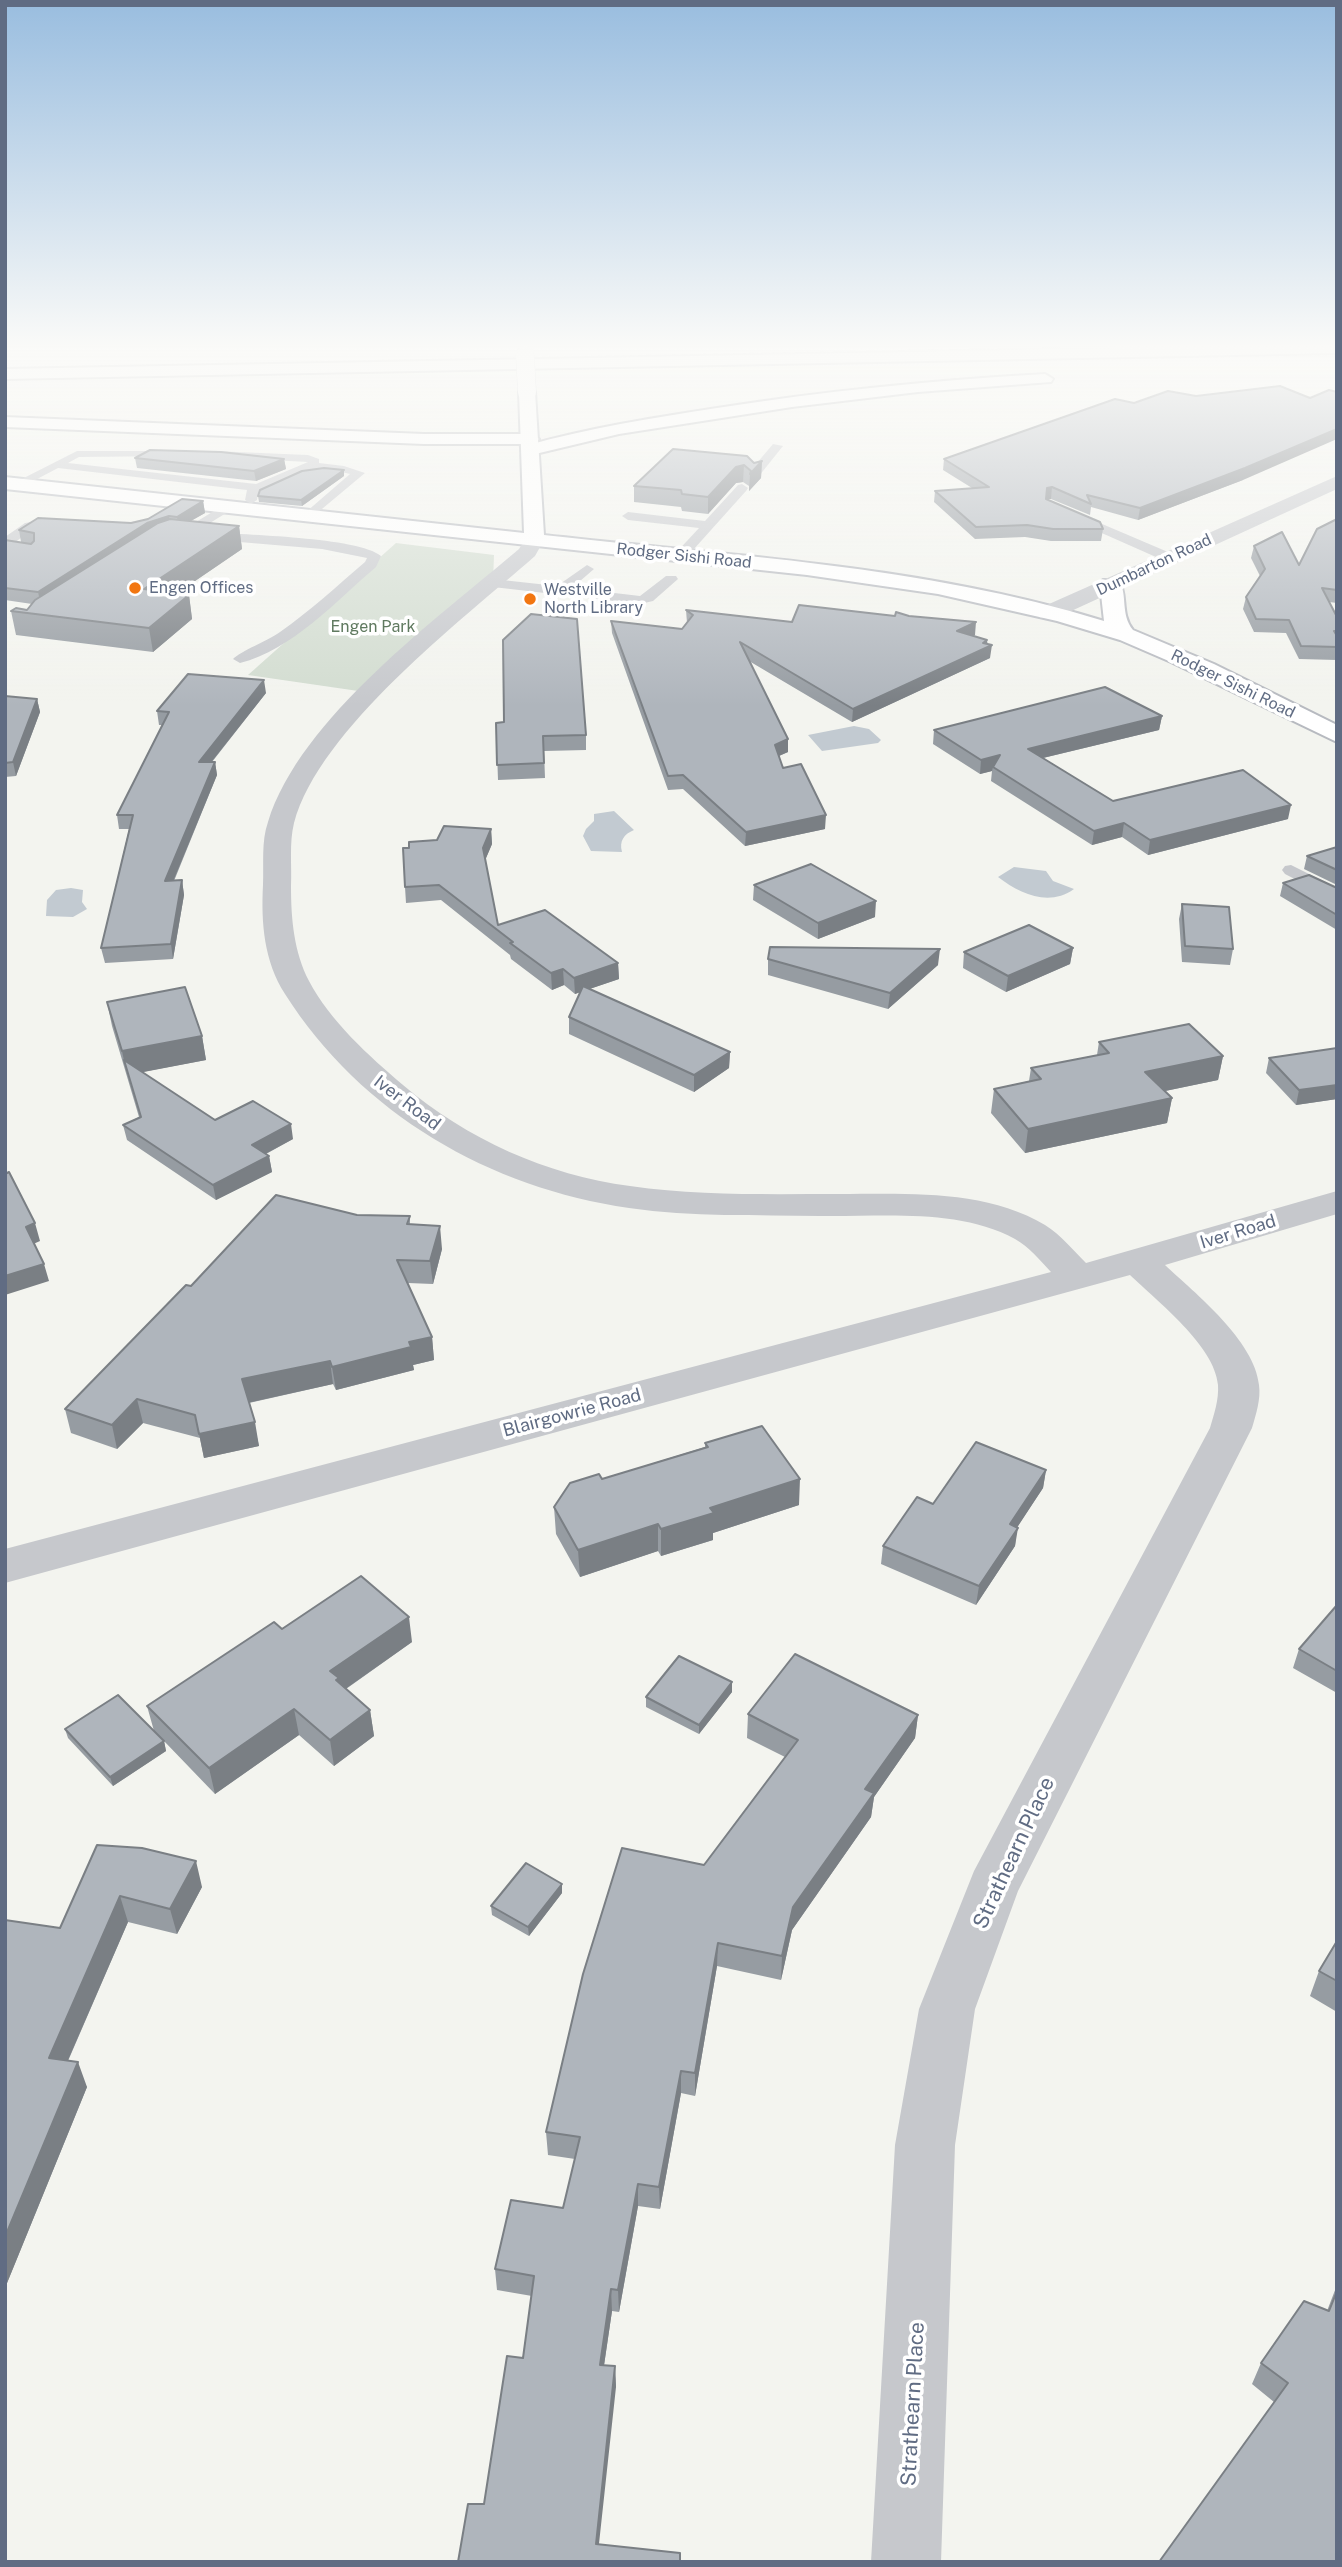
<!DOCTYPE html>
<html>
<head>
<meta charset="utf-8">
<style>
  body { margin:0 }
  #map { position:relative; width:1342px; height:2567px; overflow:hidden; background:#f3f4ef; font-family:"Public Sans",sans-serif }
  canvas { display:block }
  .frame { position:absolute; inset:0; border:7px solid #606c83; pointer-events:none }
</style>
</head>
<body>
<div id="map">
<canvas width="1342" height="2567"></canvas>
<div class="frame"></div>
</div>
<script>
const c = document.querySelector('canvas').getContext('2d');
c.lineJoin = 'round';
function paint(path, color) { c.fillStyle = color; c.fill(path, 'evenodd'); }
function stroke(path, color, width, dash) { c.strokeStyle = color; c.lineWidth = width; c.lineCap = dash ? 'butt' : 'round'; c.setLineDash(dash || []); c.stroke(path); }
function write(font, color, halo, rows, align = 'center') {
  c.font = font + ' "Public Sans",sans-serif'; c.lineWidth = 7; c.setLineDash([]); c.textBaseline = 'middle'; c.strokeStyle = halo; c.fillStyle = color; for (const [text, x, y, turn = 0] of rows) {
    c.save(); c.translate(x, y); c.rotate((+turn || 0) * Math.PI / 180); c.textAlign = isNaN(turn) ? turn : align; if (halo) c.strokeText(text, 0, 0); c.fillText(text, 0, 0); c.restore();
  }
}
const green = new Path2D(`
  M 396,543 L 494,555 L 493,583 L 372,693 L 248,675 Z`);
const water = new Path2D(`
  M 854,726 L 869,729 L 881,740 L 878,743 L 822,751 L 808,735 Z
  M 614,811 L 634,830 C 624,834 619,841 622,852 L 591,851 L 583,836 L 586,829 L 594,821 L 594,814 Z
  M 1014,867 L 1046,871 L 1053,881 L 1074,889 C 1049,907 1020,894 998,877 Z
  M 71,888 L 83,890 L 82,902 L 87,909 L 73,917 L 46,916 L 47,900 L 56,890 Z`);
const lane = new Path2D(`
  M 773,444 L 783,446 L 759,476 L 751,476 L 751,470 Z
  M 77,451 L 178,451 L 182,452 L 182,456 L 79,457 L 68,463 L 256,484 L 308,462 L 214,457 L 208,454 L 214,451 L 308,455 L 319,459 L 319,463 L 344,466 L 365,473 L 310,519 L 306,518 L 306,512 L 350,474 C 315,465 288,476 258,494 L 257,500 L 251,504 L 245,500 L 247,490 L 58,468 L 22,487 L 12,484 Z
  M 742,484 L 748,488 L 746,491 L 685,559 L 675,559 L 673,556 L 699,528 L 628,520 L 622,516 L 628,512 L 705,521 L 738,485 Z
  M 227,503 L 233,507 L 231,510 L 189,536 L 179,536 L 178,533 Z
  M 1074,512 L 1175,555 L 1177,558 L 1175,561 L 1165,561 L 1070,519 L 1068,516 Z
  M 48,519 L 52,520 L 52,526 L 33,529 L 14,543 L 34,547 L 34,553 L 5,549 L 5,537 L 25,523 Z
  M 209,532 C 243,535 359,537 381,556 L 376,567 C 336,601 292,650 240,663 L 233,659 C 241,651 267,641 280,632 C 310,611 337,586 365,562 L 367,558 L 322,549 L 204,539 L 204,533 Z
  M 587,565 L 594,569 L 572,588 L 640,596 L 666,576 L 676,576 L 678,579 L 653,601 L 640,604 L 493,587 L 486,583 L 493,579 L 557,586 Z
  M 1291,865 L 1337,888 L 1337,901 L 1285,874 L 1282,870 L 1285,866 Z`);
const street = new Path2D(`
  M 1337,476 L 1337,489 L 1056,618 L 1040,618 L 1037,613 L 1040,608 Z
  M 534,534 L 541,536 L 544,540 L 535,556 C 462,620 319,729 294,823 C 289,843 292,866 291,886 C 291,919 294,952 309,981 C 330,1021 369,1056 403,1085 C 467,1139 546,1175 630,1186 C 699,1196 770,1194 839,1194 C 906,1194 985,1189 1045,1225 C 1061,1235 1073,1250 1086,1263 L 1337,1191 L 1337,1214 L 1165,1265 C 1195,1293 1255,1341 1259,1385 C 1261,1399 1256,1414 1252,1428 L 1018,1891 L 975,2009 L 955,2145 L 941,2562 L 871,2562 L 895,2145 L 919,2009 L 974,1871 L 1210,1428 C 1214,1414 1219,1400 1218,1385 C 1215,1346 1157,1301 1130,1275 L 5,1583 L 5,1549 L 1051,1272 C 1040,1260 1029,1247 1015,1239 C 958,1208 883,1217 820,1216 C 757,1215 692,1217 629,1208 C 490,1188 361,1114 285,994 C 264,961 261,923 263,885 C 264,864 261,842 268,822 C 300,718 438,618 519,549 L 527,536 Z`);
const secondary = new Path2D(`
  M 527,387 L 535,392 L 544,535 C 731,556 923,565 1104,621 L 1100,585 L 1103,580 L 1119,580 C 1128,595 1120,614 1133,630 L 1214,664 L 1337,725 L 1337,742 L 1171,662 L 1120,640 L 1057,621 L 938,594 L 807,575 L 5,489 L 5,477 L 524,533 L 519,392 Z`);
const highway = new Path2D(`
  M 1172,347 L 1337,347 L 1337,353 L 5,379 L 5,369 Z
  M 1045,374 L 1053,379 L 1051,382 L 918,392 L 792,407 L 619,434 L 531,455 L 522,450 L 525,446 C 588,428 652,418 717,408 C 826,391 935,380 1045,374 Z
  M 5,417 L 424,434 L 530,434 L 539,439 L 530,444 L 424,444 L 5,427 Z`);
const secondaryBridge = new Path2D(`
  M 525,355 L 527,392`);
const wall = new Path2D(`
  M 135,458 L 284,459 L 286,469 L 256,481 L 137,468 Z
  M 944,459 L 1243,480 L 1138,520 L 1091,507 L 1090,515 L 1051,499 L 1047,499 L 1103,529 L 1101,541 L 1051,541 L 1025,537 L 975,539 L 934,502 L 935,491 L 972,488 L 943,470 Z
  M 762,461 L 761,478 L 749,491 L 749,486 L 743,482 L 736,483 L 708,514 L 682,511 L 681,507 L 634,502 L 634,486 Z
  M 344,476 L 302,506 L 259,502 L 258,496 Z
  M 203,501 L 205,513 L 191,521 L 239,526 L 242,549 L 176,594 L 189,595 L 192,619 L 153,652 L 16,635 L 11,611 L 27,610 L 32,604 L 5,600 L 5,540 L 21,542 L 19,530 L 131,523 L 148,519 Z
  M 1337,519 L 1337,603 L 1329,602 L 1337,617 L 1337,660 L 1299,659 L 1286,633 L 1254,632 L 1243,609 L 1246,597 L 1260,576 L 1251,558 L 1254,546 L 1299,565 Z
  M 686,610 L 792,622 L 975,635 L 973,636 L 987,640 L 990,658 L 852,722 L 749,661 L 788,739 L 788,752 L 779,756 L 783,768 L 825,829 L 745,846 L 683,789 L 668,790 L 612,633 L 611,621 L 682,629 L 687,623 Z
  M 266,693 L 212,762 L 215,762 L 217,775 L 174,881 L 182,880 L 184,895 L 173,959 L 105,963 L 101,948 L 129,829 L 119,829 L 117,815 L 163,725 L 159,725 L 157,711 Z
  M 5,696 L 37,699 L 40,712 L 16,776 L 5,777 Z
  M 1162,716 L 1159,730 L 1043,758 L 1113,801 L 1288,819 L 1148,855 L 1122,837 L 1092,845 L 991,781 L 992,771 L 980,774 L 933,744 L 934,730 Z
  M 496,723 L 586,735 L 586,750 L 544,751 L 545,778 L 498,780 Z
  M 491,829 L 492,844 L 485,860 L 498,925 L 618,963 L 619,979 L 589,989 L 730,1052 L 729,1068 L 694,1092 L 569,1034 L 569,1017 L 580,992 L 575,994 L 564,985 L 552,990 L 511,959 L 510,955 L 441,900 L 406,903 L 405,887 L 409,848 L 437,840 Z
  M 1337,847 L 1337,885 L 1304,869 L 1307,856 Z
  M 1283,883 L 1337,888 L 1337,930 L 1280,896 Z
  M 754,885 L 875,917 L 818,939 L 753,900 Z
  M 1182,904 L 1233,949 L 1230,965 L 1182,962 L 1179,919 Z
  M 1073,948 L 1070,964 L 1006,992 L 963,968 L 964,952 Z
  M 768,959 L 938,965 L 888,1009 L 768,975 Z
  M 107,1002 L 202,1036 L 206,1060 L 142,1072 L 215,1120 L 293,1139 L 266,1154 L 269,1156 L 272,1172 L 216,1200 L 127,1140 L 123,1125 L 139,1117 L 112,1026 Z
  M 1099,1042 L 1223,1056 L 1218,1080 L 1165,1091 L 1172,1098 L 1167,1123 L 1025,1153 L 991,1113 L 994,1089 L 1029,1081 L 1031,1068 L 1097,1055 Z
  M 1337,1048 L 1337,1099 L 1296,1105 L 1266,1073 L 1269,1058 Z
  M 357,1215 L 410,1216 L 410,1225 L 442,1249 L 433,1284 L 408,1283 L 432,1337 L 434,1360 L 413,1365 L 414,1370 L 336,1390 L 333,1384 L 249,1403 L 259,1446 L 204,1458 L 200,1438 L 143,1423 L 117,1449 L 71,1433 L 65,1409 L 191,1286 Z
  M 705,1443 L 799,1505 L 713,1533 L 713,1540 L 661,1556 L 658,1551 L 580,1577 L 556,1534 L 554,1507 L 602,1479 L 705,1447 Z
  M 1046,1470 L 1043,1488 L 1017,1527 L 1015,1546 L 976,1605 L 881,1564 L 883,1546 L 933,1504 Z
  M 1337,1605 L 1337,1693 L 1293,1668 L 1299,1649 Z
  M 282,1629 L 412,1642 L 346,1689 L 370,1710 L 374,1736 L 334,1766 L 299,1735 L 215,1794 L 164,1741 L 166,1751 L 113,1786 L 68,1738 L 65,1729 L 154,1731 L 147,1706 Z
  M 732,1682 L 732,1692 L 699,1734 L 646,1707 L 646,1697 Z
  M 748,1714 L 918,1715 L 915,1738 L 874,1797 L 871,1817 L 792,1930 L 781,1980 L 717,1966 L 695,2096 L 681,2093 L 660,2209 L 638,2206 L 619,2312 L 612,2311 L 604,2365 L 615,2366 L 616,2387 L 458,2562 L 484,2504 L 523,2358 L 532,2296 L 497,2290 L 495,2269 L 563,2208 L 575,2159 L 548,2155 L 546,2132 L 704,1865 L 785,1757 L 747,1738 Z
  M 97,1845 L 202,1887 L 177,1934 L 128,1922 L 68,2061 L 87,2087 L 5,2288 L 60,1928 Z
  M 562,1893 L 529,1936 L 492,1915 L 491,1906 Z
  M 1337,1941 L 1337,2012 L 1310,1996 L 1319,1971 Z
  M 1337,2285 L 1337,2562 L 1274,2402 L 1252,2384 L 1261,2363 L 1327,2311 Z`);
const shadedWall = new Path2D(`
  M 1337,429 L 1337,439 L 1243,480 L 1138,520 L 1140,508 Z
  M 284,459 L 286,469 L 256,481 L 254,471 Z
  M 762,461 L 761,478 L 749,491 L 750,474 Z
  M 744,465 L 743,482 L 736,483 L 708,514 L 708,497 L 736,467 Z
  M 344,470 L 344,476 L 302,506 L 301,500 Z
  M 1052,487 L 1051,499 L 1045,499 L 1047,488 Z
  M 203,501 L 205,513 L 178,528 L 177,517 Z
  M 169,516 L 171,528 L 41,605 L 38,592 L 147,523 Z
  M 239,526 L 242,549 L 148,613 L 144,589 Z
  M 189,595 L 192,619 L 153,652 L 149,628 Z
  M 976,622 L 975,635 L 956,643 L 957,631 Z
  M 987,640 L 987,647 L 992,645 L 990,658 L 852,722 L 853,709 Z
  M 264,680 L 266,693 L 201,775 L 199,762 Z
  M 37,699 L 40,712 L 16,776 L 13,762 Z
  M 1162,716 L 1159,730 L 1026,762 L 1028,749 Z
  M 788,739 L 788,752 L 774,758 L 775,745 Z
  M 1000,755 L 993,767 L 992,771 L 980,774 L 981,760 Z
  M 215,762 L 217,775 L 167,896 L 165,881 Z
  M 1291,805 L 1288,819 L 1148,855 L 1150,840 Z
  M 826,815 L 825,829 L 745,846 L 746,832 Z
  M 1124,823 L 1122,837 L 1092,845 L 1094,831 Z
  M 491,829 L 492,844 L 484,863 L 483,848 Z
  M 182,880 L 184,895 L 173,959 L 171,944 Z
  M 876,901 L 875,917 L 818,939 L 818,923 Z
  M 1073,948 L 1070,964 L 1006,992 L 1008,976 Z
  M 940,949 L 938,965 L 888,1009 L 890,993 Z
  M 618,963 L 619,979 L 575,994 L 574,978 Z
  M 563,969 L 564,985 L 552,990 L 551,973 Z
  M 202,1036 L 206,1060 L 128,1075 L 124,1060 L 127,1075 L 122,1051 Z
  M 730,1052 L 729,1068 L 694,1092 L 694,1075 Z
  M 1223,1056 L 1218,1080 L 1141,1096 L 1145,1072 Z
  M 1337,1085 L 1337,1099 L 1296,1105 L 1299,1090 Z
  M 1172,1098 L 1167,1123 L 1025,1153 L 1028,1129 Z
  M 291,1124 L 293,1139 L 254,1160 L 252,1145 Z
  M 269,1156 L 272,1172 L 216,1200 L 213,1185 Z
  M 35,1223 L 40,1241 L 31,1245 L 26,1227 Z
  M 440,1226 L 442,1249 L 433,1284 L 430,1261 Z
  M 44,1264 L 49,1281 L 5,1295 L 5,1276 Z
  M 432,1337 L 434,1360 L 413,1365 L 414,1370 L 336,1390 L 332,1367 L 409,1342 Z
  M 330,1361 L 333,1384 L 247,1403 L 242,1379 Z
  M 137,1399 L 143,1423 L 117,1449 L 112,1425 Z
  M 255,1422 L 259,1446 L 204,1458 L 199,1434 Z
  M 1046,1470 L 1043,1488 L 1007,1543 L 1010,1524 Z
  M 800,1479 L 799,1505 L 713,1533 L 713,1540 L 661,1556 L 661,1529 L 710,1508 Z
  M 658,1524 L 658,1551 L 580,1577 L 578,1550 Z
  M 1018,1528 L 1015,1546 L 976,1605 L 979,1586 Z
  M 409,1617 L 412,1642 L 341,1692 L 330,1671 Z
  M 732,1682 L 732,1692 L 699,1734 L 699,1725 Z
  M 294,1709 L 299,1735 L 215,1794 L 209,1768 Z
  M 370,1710 L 374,1736 L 334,1766 L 330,1740 Z
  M 918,1715 L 915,1738 L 874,1797 L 871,1817 L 792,1930 L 781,1980 L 782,1956 L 793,1907 L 865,1789 Z
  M 164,1741 L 166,1751 L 113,1786 L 110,1777 Z
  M 196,1861 L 202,1887 L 177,1934 L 170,1909 Z
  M 562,1884 L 562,1893 L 529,1936 L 528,1927 Z
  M 120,1896 L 128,1922 L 58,2083 L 49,2058 Z
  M 718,1943 L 717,1966 L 695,2096 L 695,2073 Z
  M 78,2062 L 87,2087 L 5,2288 L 5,2237 Z
  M 681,2071 L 681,2093 L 660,2209 L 659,2187 Z
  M 638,2184 L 638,2206 L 619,2312 L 618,2290 Z
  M 611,2289 L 612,2311 L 601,2386 L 600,2365 Z
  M 615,2366 L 616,2387 L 597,2562 L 596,2544 Z`);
const building = new Path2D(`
  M 1280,386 L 1310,398 L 1329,390 L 1337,392 L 1337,429 L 1245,468 L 1140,508 L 1087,495 L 1091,504 L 1052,487 L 1047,488 L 1046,499 L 1100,522 L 1103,529 L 1053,529 L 1027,525 L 976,527 L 935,491 L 989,487 L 944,459 L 1115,399 L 1134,403 L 1168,391 L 1196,396 Z
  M 673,449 L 747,456 L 754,463 L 762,461 L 750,474 L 751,471 L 744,465 L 736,467 L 708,497 L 682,494 L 681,490 L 634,486 Z
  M 150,450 L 221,452 L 284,459 L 254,471 L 135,458 Z
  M 324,468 L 344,470 L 301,500 L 258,496 L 260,490 L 302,471 Z
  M 182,499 L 203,501 L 177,517 L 169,516 L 147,523 L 38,592 L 5,588 L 5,540 L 31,544 L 34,541 L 34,533 L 19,530 L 38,518 L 131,523 L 148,519 Z
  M 170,519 L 239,526 L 144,589 L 189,595 L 149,628 L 11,611 L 16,608 L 27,610 L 35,600 L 158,523 Z
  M 1337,519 L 1337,590 L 1322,588 L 1337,617 L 1337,631 L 1334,631 L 1337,636 L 1337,647 L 1301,646 L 1289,620 L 1256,619 L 1246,597 L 1265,569 L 1254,546 L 1282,532 L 1299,565 L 1317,529 Z
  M 799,605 L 895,616 L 896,612 L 909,616 L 976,622 L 957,631 L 987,640 L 983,643 L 992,645 L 853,709 L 740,642 L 788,739 L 775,745 L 783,768 L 801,764 L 826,815 L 746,832 L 683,775 L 668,776 L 611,621 L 682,629 L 693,615 L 686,610 L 792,622 Z
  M 531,614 L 577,619 L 586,735 L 543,736 L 544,763 L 497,765 L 496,723 L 504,722 L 503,640 Z
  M 188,674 L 264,680 L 199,762 L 215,762 L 165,881 L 182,880 L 171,944 L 101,948 L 133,815 L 117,815 L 169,712 L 157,711 Z
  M 1105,687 L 1162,716 L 1028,749 L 1113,801 L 1243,770 L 1291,805 L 1150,840 L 1124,823 L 1094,831 L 993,767 L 1000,755 L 981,760 L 934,730 Z
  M 5,696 L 37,699 L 13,762 L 5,763 Z
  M 444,826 L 491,829 L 483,848 L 498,925 L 545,910 L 618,963 L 574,978 L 563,969 L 551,973 L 510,943 L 513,942 L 439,885 L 405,887 L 403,848 L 409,848 L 409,842 L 437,840 Z
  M 1337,847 L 1337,870 L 1307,856 Z
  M 811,864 L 876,901 L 818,923 L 754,885 Z
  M 1309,875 L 1337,888 L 1337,915 L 1283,883 Z
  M 1182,904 L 1229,907 L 1233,949 L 1185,946 Z
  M 1029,925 L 1073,948 L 1008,976 L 964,952 Z
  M 770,947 L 940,949 L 890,993 L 768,959 Z
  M 583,986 L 730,1052 L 694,1075 L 569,1017 Z
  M 185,987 L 202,1036 L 122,1051 L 107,1002 Z
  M 1189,1024 L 1223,1056 L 1145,1072 L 1172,1098 L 1028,1129 L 994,1089 L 1041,1079 L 1031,1068 L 1109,1053 L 1099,1042 Z
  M 1337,1048 L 1337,1085 L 1299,1090 L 1269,1058 Z
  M 124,1060 L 215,1120 L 253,1101 L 291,1124 L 252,1145 L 269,1156 L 213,1185 L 123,1125 L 141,1117 Z
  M 9,1172 L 35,1223 L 26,1227 L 44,1264 L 5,1276 L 5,1174 Z
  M 276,1195 L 357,1215 L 410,1216 L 407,1224 L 440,1226 L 430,1261 L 397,1260 L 432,1337 L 409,1342 L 411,1347 L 332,1367 L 330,1361 L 242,1379 L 255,1422 L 199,1434 L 195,1415 L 137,1399 L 112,1425 L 65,1409 L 186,1285 L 191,1286 Z
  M 762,1426 L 800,1479 L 710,1508 L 714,1513 L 661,1529 L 658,1524 L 578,1550 L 554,1507 L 570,1483 L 599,1474 L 602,1479 L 708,1447 L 705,1443 Z
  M 976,1442 L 1046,1470 L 1010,1524 L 1018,1528 L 979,1586 L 883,1546 L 917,1497 L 933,1504 Z
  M 361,1576 L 409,1617 L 330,1671 L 339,1678 L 336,1680 L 370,1710 L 330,1740 L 294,1709 L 209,1768 L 147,1706 L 274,1622 L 282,1629 Z
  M 1337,1605 L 1337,1671 L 1299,1649 Z
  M 795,1654 L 918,1715 L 865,1789 L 874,1793 L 793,1907 L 782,1956 L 718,1943 L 695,2073 L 681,2071 L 659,2187 L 638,2184 L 618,2290 L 611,2289 L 600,2365 L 615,2366 L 596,2544 L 680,2553 L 680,2562 L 458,2562 L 468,2504 L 484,2504 L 507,2356 L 523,2358 L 534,2276 L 495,2269 L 511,2200 L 563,2208 L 580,2137 L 546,2132 L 583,1974 L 622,1848 L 704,1865 L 798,1740 L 748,1714 Z
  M 679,1656 L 732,1682 L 699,1725 L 646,1697 Z
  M 118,1695 L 164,1741 L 110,1777 L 65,1729 Z
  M 97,1845 L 142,1848 L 196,1861 L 170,1909 L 120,1896 L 49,2058 L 78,2062 L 5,2237 L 5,1920 L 60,1928 Z
  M 526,1863 L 562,1884 L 528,1927 L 491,1906 Z
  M 1337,1941 L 1337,1981 L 1319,1971 Z
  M 1337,2291 L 1337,2562 L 1159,2562 L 1288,2383 L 1261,2363 L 1304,2301 L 1329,2311 Z`);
const markers = [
  [135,588,7,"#f27611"],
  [530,599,7,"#f27611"]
];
const farStreetnames = [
  ["Rodger Sishi Road",684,556,6],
  ["Dumbarton Road",1154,565,-25],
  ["Rodger Sishi Road",1233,684,26]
];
const farPoinames = [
  ["Engen Offices",149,588],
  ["Westville",544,590],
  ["North Library",544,608]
];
const farParknames = [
  ["Engen Park",373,627]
];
const streetNames = [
  ["Iver Road",407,1103,37],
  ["Iver Road",1238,1232,-17],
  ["Blairgowrie Road",572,1413,-15]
];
const nearStreetnames = [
  ["Strathearn Place",1014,1853,-65],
  ["Strathearn Place",913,2404,-87]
];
paint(green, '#d2dcd0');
paint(water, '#c2cad1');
stroke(secondary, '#b7bac0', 4);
stroke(highway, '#b7b9bd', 4);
paint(lane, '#c6c8cc');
paint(street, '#c6c8cc');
paint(secondary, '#fff');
paint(highway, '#fff');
stroke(secondaryBridge, '#b7bac0', 19, []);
stroke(secondaryBridge, '#fff', 18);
paint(wall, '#969ca2');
paint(shadedWall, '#7a7f84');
paint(building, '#afb5bc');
stroke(building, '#7a7f84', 2);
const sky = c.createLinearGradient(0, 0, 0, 706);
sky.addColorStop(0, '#99bddf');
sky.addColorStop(0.49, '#fafaf8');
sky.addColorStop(1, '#fafaf800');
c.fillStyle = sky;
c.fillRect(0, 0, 1342, 706);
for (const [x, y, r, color] of markers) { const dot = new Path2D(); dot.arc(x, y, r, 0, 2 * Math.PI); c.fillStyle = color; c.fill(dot); stroke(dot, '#fff', 2.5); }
write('16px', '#606c83', '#fff', farStreetnames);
write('16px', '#606c83', '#fff', farPoinames, 'left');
write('16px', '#607a60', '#fff', farParknames);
write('18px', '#606c83', '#fff', streetNames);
write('21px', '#606c83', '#fff', nearStreetnames);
</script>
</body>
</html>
